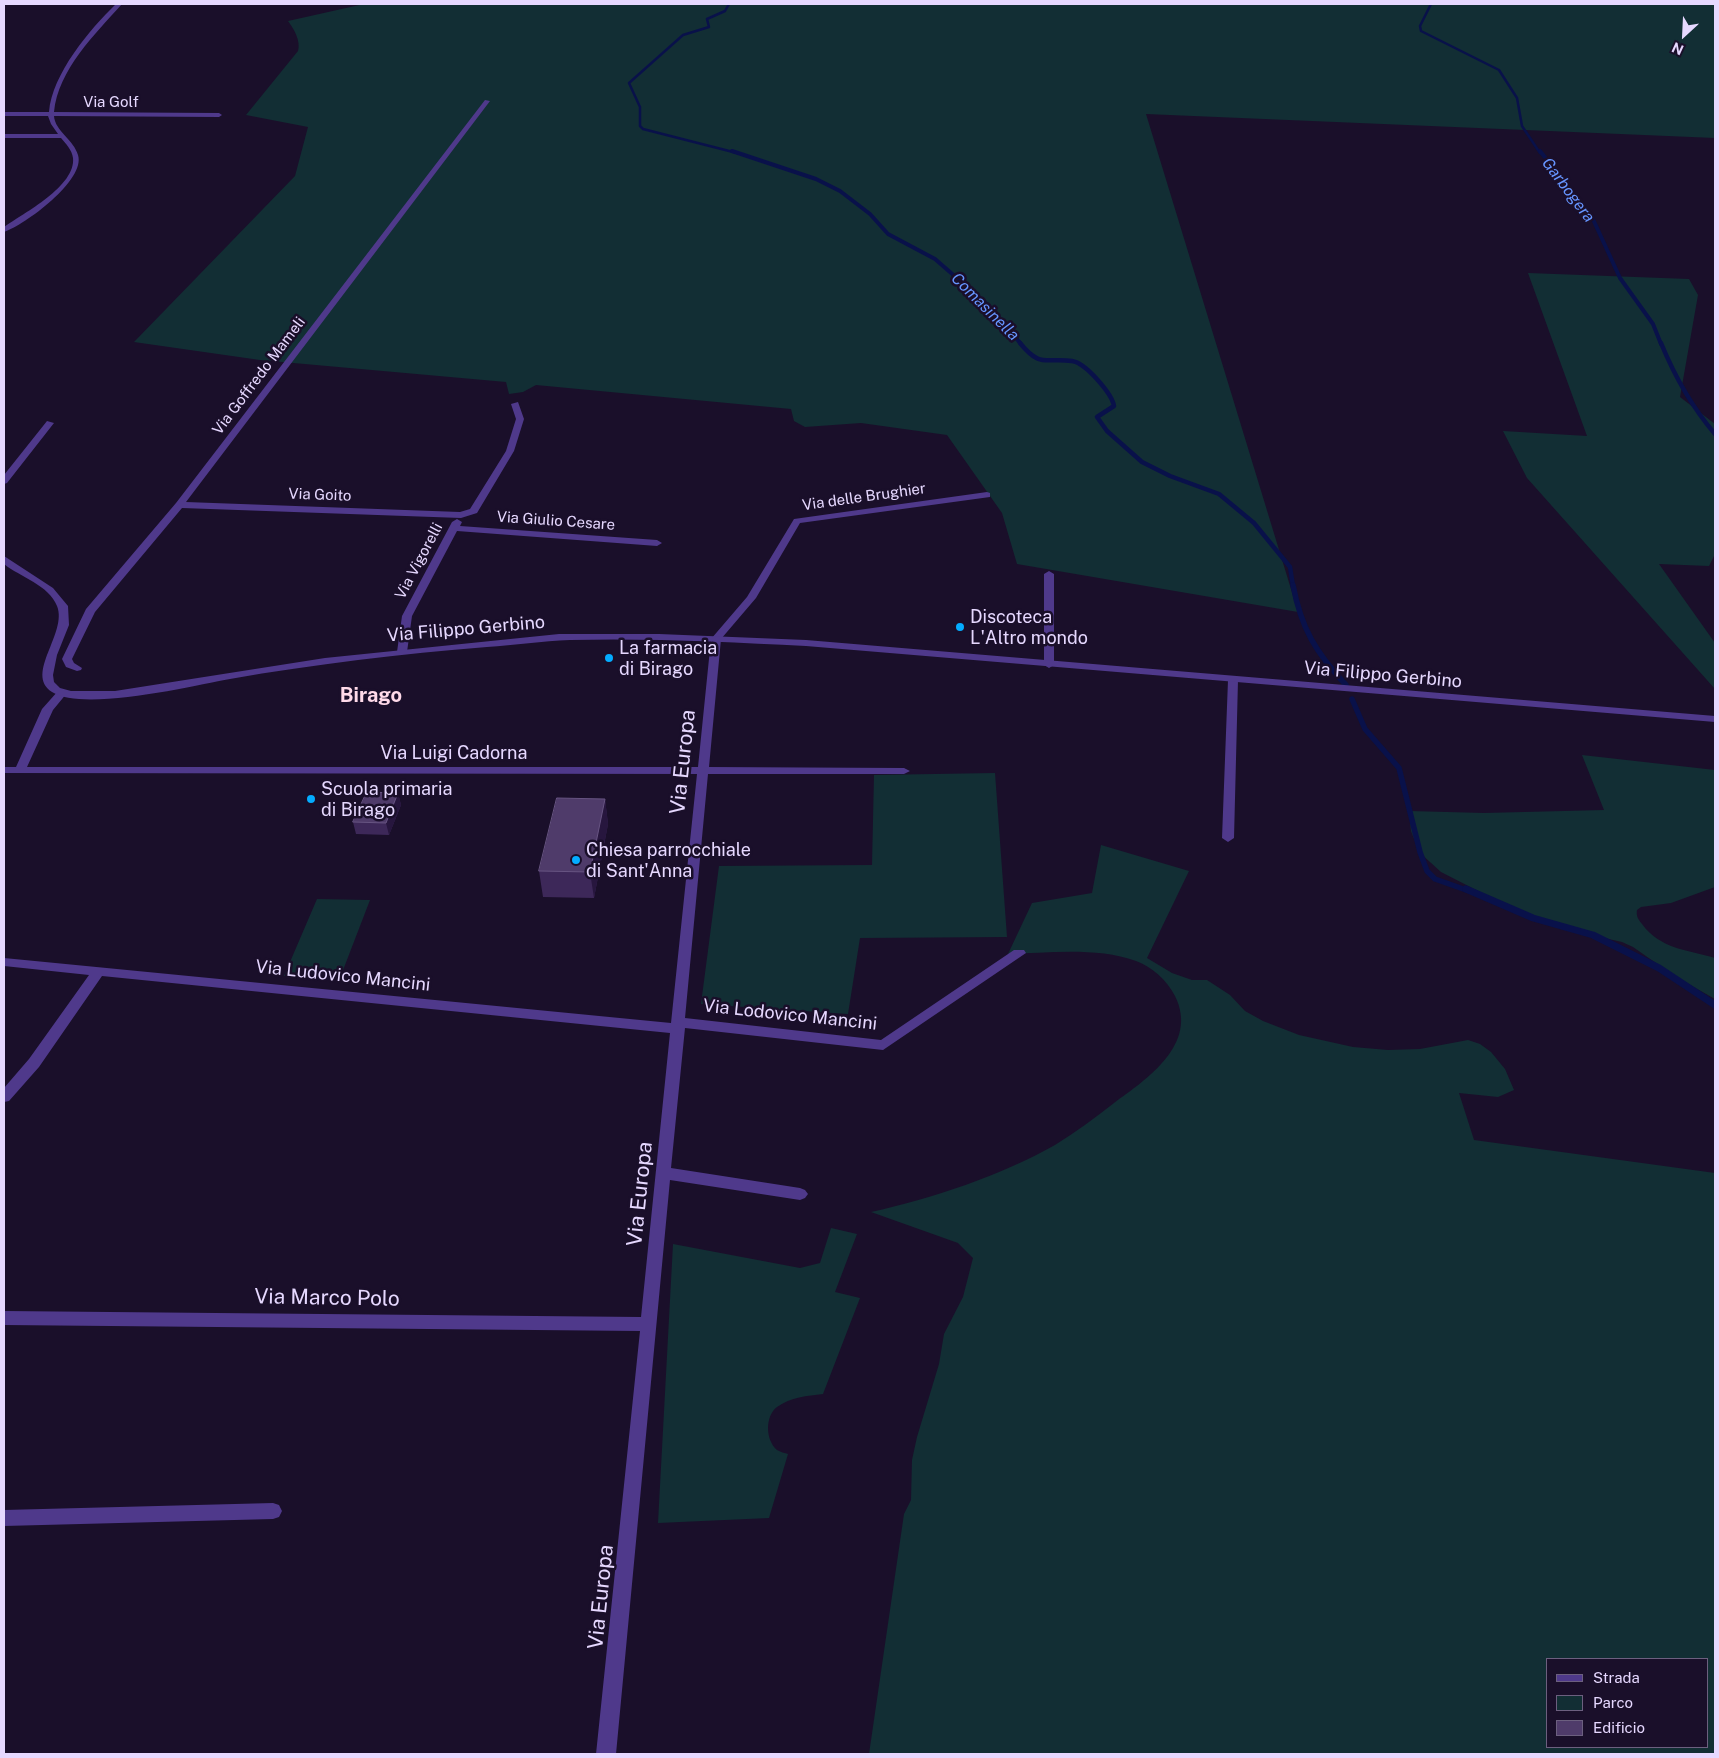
<!DOCTYPE html>
<html>
<head>
<meta charset="utf-8">
<style>
  body { margin:0 }
  #map { position:relative; width:1719px; height:1758px; overflow:hidden; background:#1a0f2a; font-family:"Public Sans",sans-serif }
  canvas { display:block }
  .frame { position:absolute; inset:0; border:5px solid #e6d8ff; pointer-events:none }
  .legend { position:absolute; left:1546px; top:1658px; width:162px; height:90px; box-sizing:border-box; background:#1a0f2a; border:1px solid #6c5f7f; margin:0; padding:6px 9px; list-style:none; font-size:15px; color:#e6d8ff }
  .legend li { display:flex; align-items:center; gap:10px; height:25px }
  .legend b { width:25px; border:1px solid #6c5f7f }
  .north { position:absolute; left:1659px; top:10px; width:50px; height:50px; -webkit-text-stroke:4px #1a0f2a; paint-order:stroke; rotate:205deg; font-size:14px; font-weight:700; line-height:20px; text-align:center; color:#e6d8ff }
  .north::after { content:''; display:block; margin:auto; width:18px; height:22px; background:#e6d8ff; clip-path:polygon(50% 0,100% 100%,50% 72%,0 100%) }
</style>
</head>
<body>
<div id="map">
<canvas width="1719" height="1758"></canvas>
<div class="frame"></div>
<ul class="legend">
<li><b style="height:6px;background:#4f398b"></b>Strada</li>
<li><b style="height:14px;background:#122e34"></b>Parco</li>
<li><b style="height:14px;background:#4f3b6a"></b>Edificio</li>
</ul>
<div class="north">N</div>
</div>
<script>
const c = document.querySelector('canvas').getContext('2d');
c.lineJoin = 'round';
function paint(path, color) { c.fillStyle = color; c.fill(path, 'evenodd'); }
function stroke(path, color, width, dash) { c.strokeStyle = color; c.lineWidth = width; c.lineCap = dash ? 'butt' : 'round'; c.setLineDash(dash || []); c.stroke(path); }
function write(font, color, halo, rows, align = 'center') {
  c.font = font + ' "Public Sans",sans-serif'; c.lineWidth = 5; c.setLineDash([]); c.textBaseline = 'middle'; c.strokeStyle = halo; c.fillStyle = color; for (const [text, x, y, turn = 0] of rows) {
    c.save(); c.translate(x, y); c.rotate((+turn || 0) * Math.PI / 180); c.textAlign = isNaN(turn) ? turn : align; if (halo) c.strokeText(text, 0, 0); c.fillText(text, 0, 0); c.restore();
  }
}
const green = new Path2D(`
  M 364,4 L 1715,4 L 1715,138 L 1146,114 L 1298,612 L 1017,564 L 1002,513 L 947,435 L 861,423 L 805,427 L 794,421 L 791,409 L 536,385 L 523,392 L 509,394 L 506,382 L 260,360 L 134,342 L 295,176 L 308,127 L 246,115 L 298,51 C 301,41 294,29 288,21 Z
  M 1528,273 L 1689,279 L 1698,295 L 1680,397 L 1715,424 L 1715,554 L 1709,566 L 1659,564 L 1715,643 L 1715,689 L 1527,478 L 1503,431 L 1587,436 Z
  M 1582,755 L 1715,770 L 1715,887 L 1671,903 L 1641,907 L 1637,910 C 1636,916 1638,919 1642,924 C 1660,949 1688,950 1715,958 L 1715,999 L 1676,977 L 1633,947 L 1622,942 L 1573,931 L 1527,916 L 1441,872 L 1419,852 L 1411,831 L 1409,811 L 1484,813 L 1604,810 Z
  M 995,773 L 1007,937 L 860,938 L 848,1014 L 701,1004 L 719,866 L 872,865 L 874,775 Z
  M 1101,845 L 1189,871 L 1147,958 L 1172,973 L 1192,980 L 1207,980 L 1230,995 L 1245,1011 L 1263,1021 L 1299,1035 L 1353,1047 L 1388,1050 L 1420,1049 L 1468,1040 L 1480,1044 L 1491,1052 L 1505,1069 L 1514,1090 L 1498,1097 L 1459,1093 L 1474,1140 L 1715,1173 L 1715,1754 L 869,1754 L 904,1514 L 911,1500 L 912,1460 L 917,1437 L 939,1364 L 944,1334 L 963,1297 L 973,1258 L 958,1243 L 871,1212 C 931,1199 1002,1175 1055,1145 C 1076,1132 1095,1118 1114,1103 C 1147,1079 1199,1044 1175,996 C 1167,980 1152,967 1136,961 C 1097,947 1049,953 1008,954 L 1032,903 L 1092,893 ZM 1548,1659 L 1708,1659 L 1708,1747 L 1548,1747 Z
  M 317,899 L 370,900 L 340,978 L 284,976 Z
  M 831,1228 L 857,1234 L 835,1292 L 860,1298 L 823,1394 C 807,1396 791,1397 777,1407 C 765,1416 765,1440 777,1450 C 780,1452 785,1453 788,1454 L 769,1518 L 658,1523 L 673,1244 L 800,1268 L 820,1263 Z`);
const streamFar4 = new Path2D(`
  M 729,4 L 725,11 L 707,19 L 709,27 L 683,35 L 629,83 L 640,107 L 640,126 L 643,129 L 737,153
  M 1431,4 L 1420,26 L 1421,31 L 1499,70 L 1517,98 L 1522,126 L 1540,153`);
const streamFar3 = new Path2D(`
  M 732,151 L 816,179 L 840,191 L 870,214 L 888,234 L 935,259 L 989,306 L 1021,344
  M 1540,151 L 1592,217 L 1620,278 L 1653,324 L 1661,344`);
const streamFar2 = new Path2D(`
  M 1020,343 C 1041,369 1046,357 1072,361 C 1086,363 1112,394 1114,406 L 1097,417 L 1107,431 L 1142,462 L 1170,476 L 1219,494 L 1254,523 L 1290,567 L 1293,586
  M 1661,343 C 1675,377 1691,406 1715,434`);
const streamFar1 = new Path2D(`
  M 1293,585 C 1301,628 1316,653 1346,685
  M 1352,699 L 1365,729 L 1399,768 L 1420,852 L 1427,871 L 1435,879 L 1469,891`);
const stream = new Path2D(`
  M 1466,889 L 1533,918 L 1593,935 L 1659,968 L 1715,1005`);
const minor = new Path2D(`
  M 116,4 L 122,4 C 95,34 58,70 54,112 L 219,113 L 222,115 L 219,117 L 54,116 C 55,131 74,140 78,155 C 86,180 25,225 4,232 L 4,227 C 24,213 76,186 73,158 C 72,150 66,144 61,138 L 4,138 L 4,134 L 58,134 L 51,124 L 48,116 L 4,116 L 4,112 L 49,112 C 52,74 90,29 116,4 Z
  M 485,100 L 490,101 L 186,502 L 460,512 L 470,509 L 506,451 L 516,419 L 511,404 L 518,402 L 524,419 L 514,451 L 477,513 L 461,518 L 182,508 L 95,612 L 72,659 L 74,663 L 82,668 L 81,670 L 77,671 L 66,667 L 62,659 L 86,609 L 176,503 Z
  M 47,421 L 54,423 L 7,483 L 4,484 L 4,475 Z
  M 987,492 L 990,493 L 990,497 L 800,523 L 756,598 L 721,639 L 709,767 L 904,768 L 910,771 L 904,774 L 708,774 L 685,1018 L 881,1040 L 1014,950 L 1024,950 L 1026,953 L 883,1050 L 685,1028 L 671,1168 L 800,1188 L 805,1190 L 808,1194 L 805,1198 L 800,1200 L 670,1180 L 616,1754 L 596,1754 L 640,1331 L 4,1325 L 4,1311 L 641,1317 L 670,1033 L 102,976 L 39,1067 L 9,1101 L 4,1102 L 4,1088 L 29,1059 L 89,975 L 4,966 L 4,958 L 671,1023 L 697,774 L 4,773 L 4,767 L 16,767 L 42,709 L 58,691 L 62,690 L 67,693 L 53,710 L 27,767 L 698,767 L 711,639 L 747,597 L 794,519 Z
  M 457,519 L 462,522 L 460,526 L 657,540 L 662,543 L 657,546 L 457,531 L 412,616 L 407,652 L 406,654 L 398,654 L 397,652 L 402,616 L 452,522 Z
  M 1049,571 L 1054,574 L 1054,665 L 1049,668 L 1044,665 L 1044,574 Z
  M 1233,677 L 1238,680 L 1234,838 L 1228,842 L 1222,838 L 1228,680 Z
  M 273,1503 L 279,1505 L 282,1511 L 279,1517 L 273,1519 L 4,1526 L 4,1510 Z`);
const tertiary = new Path2D(`
  M 4,556 L 53,588 L 68,606 L 69,625 L 57,655 L 53,675 L 54,682 L 60,688 L 71,691 L 115,691 L 325,658 L 559,634 L 659,634 L 806,640 L 1715,716 L 1715,722 L 806,646 C 728,642 649,638 570,640 C 542,641 515,645 487,647 C 401,654 315,664 230,679 C 192,686 83,712 52,692 C 24,674 68,633 57,606 C 49,585 20,577 4,564 Z`);
const wall = new Path2D(`
  M 398,793 L 401,805 L 389,835 L 356,834 L 353,822 Z
  M 605,799 L 608,824 L 594,898 L 543,897 L 539,871 Z`);
const shadedWall = new Path2D(`
  M 398,793 L 401,805 L 389,835 L 386,823 Z
  M 605,799 L 608,824 L 594,898 L 590,872 Z`);
const building = new Path2D(`
  M 367,792 L 398,793 L 386,823 L 353,822 Z
  M 557,798 L 605,799 L 590,872 L 539,871 Z`);
const markers = [
  [960,627,5,"#04acff"],
  [609,658,5,"#04acff"],
  [311,799,5,"#04acff"],
  [576,860,5,"#04acff"]
];
const farStreetnames = [
  ["Via Golf",111,102],
  ["Via Goffredo Mameli",259,376,-53],
  ["Via Goito",320,495,2],
  ["Via delle Brughier",864,497,-8],
  ["Via Giulio Cesare",556,521,4],
  ["Via Vigorelli",419,561,-62]
];
const farWaternames = [
  ["Garbogera",1568,190,53],
  ["Comasinella",985,307,45]
];
const poiNames = [
  ["Discoteca",970,617],
  ["L'Altro mondo",970,638],
  ["La farmacia",619,648],
  ["di Birago",619,669],
  ["Scuola primaria",321,789],
  ["di Birago",321,810],
  ["Chiesa parrocchiale",586,850],
  ["di Sant'Anna",586,871]
];
const streetNames = [
  ["Via Filippo Gerbino",466,629,-5],
  ["Via Filippo Gerbino",1383,675,5],
  ["Via Luigi Cadorna",454,753],
  ["Via Ludovico Mancini",343,976,6],
  ["Via Lodovico Mancini",790,1015,6]
];
const quarterNames = [
  ["Birago",371,696]
];
const nearStreetnames = [
  ["Via Europa",683,762,-84],
  ["Via Europa",640,1194,-84],
  ["Via Marco Polo",327,1298,1],
  ["Via Europa",601,1597,-84]
];
paint(green, '#122e34');
stroke(streamFar4, '#09114a', 2.5);
stroke(streamFar3, '#09114a', 4);
stroke(streamFar2, '#09114a', 4.5);
stroke(streamFar1, '#09114a', 5.5);
stroke(stream, '#09114a', 7);
paint(minor, '#4f398b');
paint(tertiary, '#4f398b');
paint(wall, '#3d2859');
paint(shadedWall, '#27163e');
paint(building, '#4f3b6a');
stroke(building, '#675482', 1);
for (const [x, y, r, color] of markers) { const dot = new Path2D(); dot.arc(x, y, r, 0, 2 * Math.PI); c.fillStyle = color; c.fill(dot); stroke(dot, '#1a0f2a', 2); }
write('15px', '#e6d8ff', '#1a0f2a', farStreetnames);
write('italic 16px', '#6695ff', '#1a0f2a', farWaternames);
write('18px', '#e6d8ff', '#1a0f2a', poiNames, 'left');
write('18px', '#e6d8ff', '#1a0f2a', streetNames);
write('bold 20px', '#ffdae9', '#1a0f2a', quarterNames);
write('21px', '#e6d8ff', '#1a0f2a', nearStreetnames);
</script>
</body>
</html>
